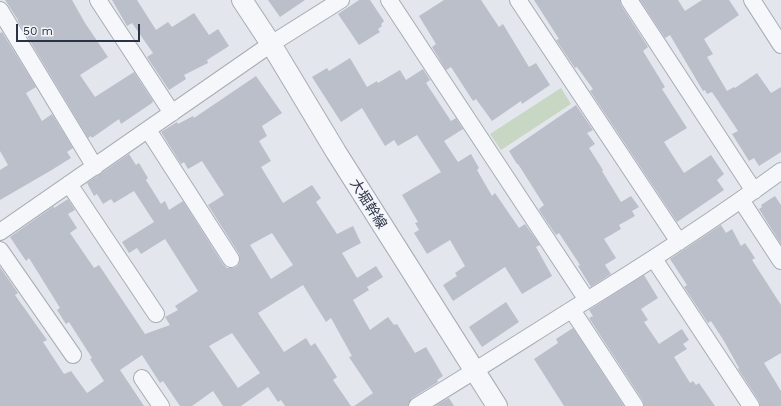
<!DOCTYPE html>
<html>
<head>
<meta charset="utf-8">
<style>
  body { margin:0 }
  #map { position:relative; width:781px; height:406px; overflow:hidden; background:#e3e6ec; font-family:"Work Sans",sans-serif }
  canvas { display:block }
  .scale { position:absolute; left:16px; top:24px; width:124px; height:18px; box-sizing:border-box; border:2px solid #293246; border-top:0; padding-left:5px; font-size:12px; line-height:14px; white-space:nowrap; color:#293246; -webkit-text-stroke:3px #f3f5f9; paint-order:stroke }
</style>
</head>
<body>
<div id="map">
<canvas width="781" height="406"></canvas>
<div class="scale">50 m</div>
</div>
<script>
const c = document.querySelector('canvas').getContext('2d');
c.lineJoin = 'round';
function paint(path, color) { c.fillStyle = color; c.fill(path, 'evenodd'); }
function stroke(path, color, width, dash) { c.strokeStyle = color; c.lineWidth = width; c.lineCap = dash ? 'butt' : 'round'; c.setLineDash(dash || []); c.stroke(path); }
function write(font, color, halo, rows, align = 'center') {
  c.font = font + ' "Work Sans","Noto Sans JP",sans-serif'; c.lineWidth = 3; c.setLineDash([]); c.textBaseline = 'middle'; c.strokeStyle = halo; c.fillStyle = color; for (const [text, x, y, turn = 0] of rows) {
    c.save(); c.translate(x, y); c.rotate((+turn || 0) * Math.PI / 180); c.textAlign = isNaN(turn) ? turn : align; if (halo) c.strokeText(text, 0, 0); c.fillText(text, 0, 0); c.restore();
  }
}
const green = new Path2D(`
  M 561,88 L 571,104 L 501,150 L 490,134 Z`);
const building = new Path2D(`
  M 5,0 L 72,0 L 85,23 L 108,57 L 80,75 L 95,97 L 134,72 L 153,101 L 152,103 L 121,124 L 119,119 L 92,138 L 91,136 L 88,138 L 18,21 L 18,20 Z
  M 112,0 L 137,0 L 156,30 L 168,22 L 172,27 L 194,13 L 209,35 L 218,29 L 229,46 L 207,60 L 208,63 L 184,75 L 186,79 L 169,90 L 147,57 L 153,53 L 132,23 L 127,26 Z
  M 268,0 L 305,0 L 280,17 Z
  M 359,0 L 370,0 L 384,21 L 381,24 L 382,26 L 378,29 L 380,32 L 359,45 L 338,14 Z
  M 444,0 L 481,0 L 499,27 L 503,24 L 529,67 L 536,63 L 550,85 L 522,104 L 521,101 L 492,121 L 476,99 L 473,101 L 451,67 L 446,70 L 432,47 L 436,44 L 419,16 Z
  M 534,0 L 620,0 L 621,5 L 648,47 L 643,51 L 665,87 L 662,89 L 687,128 L 664,142 L 684,173 L 711,155 L 724,174 L 717,180 L 724,190 L 677,222 L 590,91 L 593,89 L 577,67 L 575,68 L 556,40 L 559,39 Z
  M 640,0 L 678,0 L 685,11 L 702,0 L 729,0 L 739,15 L 704,39 L 713,54 L 707,57 L 727,91 L 734,87 L 735,88 L 757,73 L 771,93 L 781,87 L 781,152 L 759,166 L 754,158 L 749,161 L 732,134 L 738,131 L 712,92 L 707,94 L 705,90 L 703,91 L 670,35 L 665,38 Z
  M 2,32 L 36,87 L 26,93 L 42,121 L 52,114 L 73,148 L 67,152 L 71,158 L 50,171 L 0,200 L 0,170 L 8,165 L 0,151 L 0,33 Z
  M 350,58 L 367,87 L 377,81 L 378,83 L 400,70 L 406,80 L 423,69 L 430,80 L 426,83 L 451,121 L 456,118 L 463,129 L 444,141 L 458,162 L 471,154 L 479,168 L 477,170 L 492,196 L 495,193 L 519,228 L 525,224 L 540,245 L 536,247 L 552,276 L 522,294 L 505,267 L 453,301 L 443,285 L 457,276 L 455,273 L 465,266 L 450,240 L 427,254 L 414,233 L 419,230 L 415,223 L 418,222 L 402,195 L 441,172 L 417,135 L 398,146 L 394,140 L 385,146 L 362,108 L 341,122 L 312,77 L 327,68 L 329,71 Z
  M 256,76 L 282,113 L 262,126 L 267,136 L 259,141 L 271,161 L 261,167 L 283,203 L 312,185 L 321,198 L 316,202 L 337,234 L 353,226 L 361,243 L 342,253 L 357,278 L 376,266 L 383,277 L 367,287 L 369,290 L 353,300 L 370,330 L 388,317 L 394,325 L 397,324 L 415,353 L 426,347 L 443,376 L 437,380 L 438,382 L 412,398 L 409,402 L 408,406 L 354,406 L 373,393 L 349,357 L 352,356 L 331,318 L 326,322 L 303,285 L 258,313 L 284,352 L 306,338 L 311,346 L 315,343 L 337,377 L 333,380 L 351,406 L 285,406 L 281,400 L 278,402 L 268,387 L 241,406 L 223,406 L 213,391 L 192,406 L 180,406 L 163,381 L 160,383 L 142,355 L 120,370 L 144,406 L 0,406 L 0,267 L 18,293 L 15,295 L 47,340 L 43,342 L 64,374 L 71,371 L 87,393 L 104,381 L 90,359 L 92,358 L 69,322 L 66,324 L 57,310 L 60,308 L 29,258 L 26,261 L 10,237 L 54,206 L 54,208 L 68,199 L 75,210 L 68,214 L 77,228 L 70,233 L 94,268 L 99,265 L 145,334 L 170,325 L 165,317 L 178,310 L 175,306 L 198,291 L 165,239 L 141,254 L 137,248 L 129,253 L 122,242 L 154,222 L 134,191 L 114,203 L 111,199 L 103,204 L 97,194 L 94,196 L 87,183 L 129,154 L 136,165 L 139,163 L 148,178 L 146,180 L 161,204 L 165,201 L 169,210 L 183,201 L 223,264 L 227,268 L 231,268 L 236,267 L 239,264 L 240,259 L 239,254 L 208,205 L 224,195 L 202,161 L 188,169 L 184,162 L 181,164 L 161,132 L 177,122 L 178,124 L 193,116 L 194,118 ZM 272,233 L 293,265 L 271,279 L 250,245 ZM 232,333 L 260,373 L 238,388 L 209,346 Z
  M 576,105 L 593,130 L 587,133 L 595,144 L 589,148 L 603,170 L 602,171 L 621,202 L 631,196 L 639,207 L 632,211 L 635,216 L 619,225 L 621,229 L 604,239 L 616,258 L 605,265 L 611,274 L 591,287 L 578,266 L 580,265 L 559,233 L 556,235 L 541,213 L 539,209 L 544,205 L 518,164 L 517,164 L 509,151 Z
  M 775,196 L 781,205 L 781,244 L 759,209 L 762,207 L 761,205 Z
  M 721,225 L 726,233 L 732,229 L 741,246 L 745,243 L 755,258 L 752,260 L 781,305 L 781,353 L 764,363 L 781,391 L 781,406 L 760,406 L 759,401 L 738,369 L 739,368 L 724,341 L 711,321 L 708,323 L 684,287 L 687,285 L 670,259 Z
  M 644,275 L 658,298 L 641,309 L 648,320 L 644,322 L 659,344 L 682,329 L 689,340 L 683,344 L 687,349 L 674,357 L 690,383 L 693,381 L 696,385 L 699,383 L 715,406 L 644,406 L 643,401 L 589,318 L 593,316 L 589,310 Z
  M 506,302 L 519,322 L 482,347 L 469,327 Z
  M 573,328 L 624,406 L 564,406 L 534,359 L 558,343 L 556,339 Z
  M 449,398 L 454,406 L 435,406 L 441,402 Z`);
const minor = new Path2D(`
  M 98,0 L 172,113
  M 389,0 L 587,300
  M 518,0 L 679,242
  M 629,0 L 754,191
  M 752,0 L 781,45
  M 0,10 L 95,167
  M 148,130 L 231,259
  M 69,184 L 156,314
  M 741,200 L 781,261
  M 0,232 L 271,44 L 341,0
  M 0,250 L 73,355
  M 654,259 L 751,406
  M 572,310 L 635,406
  M 142,378 L 161,406
  M 417,406 C 469,375 520,342 571,310 C 643,266 713,221 781,171`);
const tertiary = new Path2D(`
  M 242,0 L 271,44 L 336,152 L 497,406`);
const streetNames = [
  ["大堀幹線",368,204,58]
];
paint(green, '#c8d6c4');
paint(building, '#babfca');
stroke(minor, '#a7acb7', 18);
stroke(tertiary, '#a7acb7', 22);
stroke(minor, '#f6f7fa', 16);
stroke(tertiary, '#f6f7fa', 20);
write('14px', '#293246', '#f3f5f9', streetNames);
</script>
</body>
</html>
